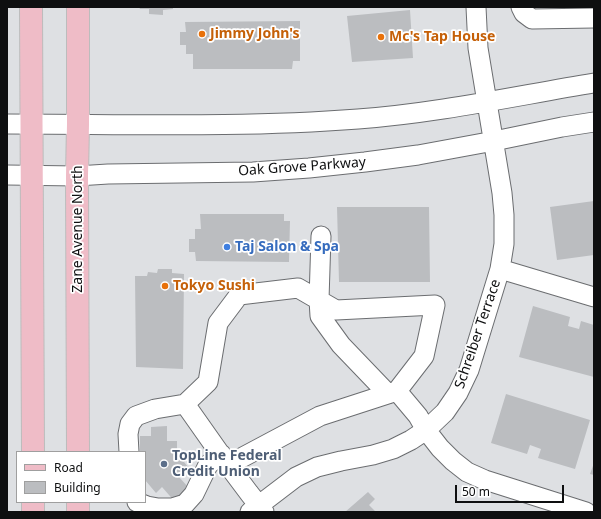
<!DOCTYPE html>
<html>
<head>
<meta charset="utf-8">
<style>
  body { margin:0 }
  #map { position:relative; width:601px; height:519px; overflow:hidden; background:#dee0e3; font-family:"Noto Sans",sans-serif }
  canvas { display:block }
  .frame { position:absolute; inset:0; border:8px solid #0e0f10; pointer-events:none }
  .legend { position:absolute; left:16px; top:451px; width:130px; height:52px; box-sizing:border-box; background:#fff; border:1px solid #9f9f9f; margin:0; padding:5px 7px; list-style:none; font-size:12px; color:#0e0f10 }
  .legend li { display:flex; align-items:center; gap:8px; height:20px }
  .legend b { width:20px; border:1px solid #9f9f9f }
  .scale { position:absolute; left:455px; top:485px; width:109px; height:18px; box-sizing:border-box; border:2px solid #0e0f10; border-top:0; padding-left:5px; font-size:12px; line-height:14px; white-space:nowrap; color:#0e0f10; -webkit-text-stroke:3px #fff; paint-order:stroke }
</style>
</head>
<body>
<div id="map">
<canvas width="601" height="519"></canvas>
<div class="frame"></div>
<ul class="legend">
<li><b style="height:5px;background:#efbcc7"></b>Road</li>
<li><b style="height:11px;background:#bbbdc0"></b>Building</li>
</ul>
<div class="scale">50 m</div>
</div>
<script>
const c = document.querySelector('canvas').getContext('2d');
c.lineJoin = 'round';
function paint(path, color) { c.fillStyle = color; c.fill(path, 'evenodd'); }
function stroke(path, color, width, dash) { c.strokeStyle = color; c.lineWidth = width; c.lineCap = dash ? 'butt' : 'round'; c.setLineDash(dash || []); c.stroke(path); }
function write(font, color, halo, rows, align = 'center') {
  c.font = font + ' "Noto Sans",sans-serif'; c.lineWidth = 3.5; c.setLineDash([]); c.textBaseline = 'middle'; c.strokeStyle = halo; c.fillStyle = color; for (const [text, x, y, turn = 0] of rows) {
    c.save(); c.translate(x, y); c.rotate((+turn || 0) * Math.PI / 180); c.textAlign = isNaN(turn) ? turn : align; if (halo) c.strokeText(text, 0, 0); c.fillText(text, 0, 0); c.restore();
  }
}
const building = new Path2D(`
  M 139,7 L 173,7 L 173,9 L 163,10 L 163,15 L 149,14 L 149,9 L 140,9 Z
  M 410,10 L 413,58 L 352,62 L 347,16 Z
  M 300,21 L 300,61 L 293,61 L 292,69 L 193,69 L 193,54 L 186,54 L 186,45 L 180,45 L 180,32 L 186,32 L 185,22 Z
  M 594,201 L 594,255 L 557,260 L 550,207 Z
  M 337,207 L 429,207 L 430,282 L 339,282 Z
  M 200,214 L 284,214 L 284,221 L 290,221 L 289,262 L 196,261 L 195,252 L 189,252 L 189,239 L 195,239 L 195,229 L 201,229 Z
  M 158,269 L 172,269 L 172,273 L 184,274 L 183,369 L 136,367 L 135,276 L 147,276 L 148,272 L 157,273 Z
  M 533,306 L 570,317 L 568,326 L 579,329 L 581,321 L 594,325 L 594,377 L 519,357 Z
  M 506,394 L 590,420 L 575,469 L 538,458 L 541,449 L 530,445 L 527,454 L 491,443 Z
  M 167,426 L 167,441 L 177,441 L 177,453 L 187,452 L 190,457 L 184,462 L 189,468 L 179,477 L 189,488 L 176,503 L 162,487 L 156,493 L 145,480 L 145,452 L 140,452 L 140,436 L 151,436 L 151,427 Z
  M 594,463 L 594,475 L 590,474 Z
  M 368,492 L 375,499 L 369,505 L 376,512 L 345,512 Z`);
const minor = new Path2D(`
  M 521,7 L 524,13 L 532,19 L 594,18
  M 7,124 C 124,124 241,128 358,119 C 438,113 515,96 594,83
  M 7,175 L 77,176 L 108,174 L 253,172 L 309,168 L 365,162 L 418,155 L 494,141 L 562,127 L 594,122
  M 321,236 L 319,300 L 320,316 L 341,345 L 388,394
  M 500,269 L 594,297
  M 397,391 L 424,356 L 435,305 L 336,310 L 298,288 L 239,295 L 218,323 L 208,382 L 185,404 L 228,465 L 320,416 L 397,391 L 418,416 L 426,430 L 440,448 L 453,461 L 467,472 L 485,480 L 586,512
  M 129,452 L 128,434 L 130,424 L 136,416 L 155,409 L 185,404
  M 228,465 L 249,493 L 264,512
  M 137,502 L 147,506 L 158,508 L 172,508 L 185,504 L 194,494 L 208,465 L 221,454
  M 250,512 L 296,477 L 317,467 L 341,461 L 373,455 L 393,449 L 411,440 L 426,430 L 445,412 L 458,393 L 469,370 L 500,269 L 504,244 L 504,215 L 502,193 L 478,48 L 476,7`);
const major = new Path2D(`
  M 31,7 L 33,452
  M 78,7 L 78,124 L 77,176 L 78,452
  M 33,502 L 33,512
  M 78,502 L 78,512`);
const markers = [
  [202,34,4,"#e8710a"],
  [381,37,4,"#e8710a"],
  [227,247,4,"#3f7fe0"],
  [165,286,4,"#e8710a"],
  [164,464,4,"#5c6f8a"]
];
const foodNames = [
  ["Jimmy John's",210,34],
  ["Mc's Tap House",389,37],
  ["Tokyo Sushi",173,286]
];
const streetNames = [
  ["Oak Grove Parkway",302,167,-4],
  ["Zane Avenue North",78,229,-90],
  ["Schreiber Terrace",478,334,-71]
];
const shopNames = [
  ["Taj Salon & Spa",235,247]
];
const serviceNames = [
  ["TopLine Federal",172,456],
  ["Credit Union",172,472]
];
paint(building, '#bbbdc0');
stroke(minor, '#6b6d70', 21);
stroke(major, '#bcbcbc', 24);
stroke(minor, '#fff', 19);
stroke(major, '#efbcc7', 22);
for (const [x, y, r, color] of markers) { const dot = new Path2D(); dot.arc(x, y, r, 0, 2 * Math.PI); c.fillStyle = color; c.fill(dot); stroke(dot, '#fff', 1.5); }
write('bold 14px', '#c56008', '#fff', foodNames, 'left');
write('14px', '#0e0f10', '#fff', streetNames);
write('bold 14px', '#366cbe', '#fff', shopNames, 'left');
write('bold 14px', '#4e5e75', '#fff', serviceNames, 'left');
</script>
</body>
</html>
